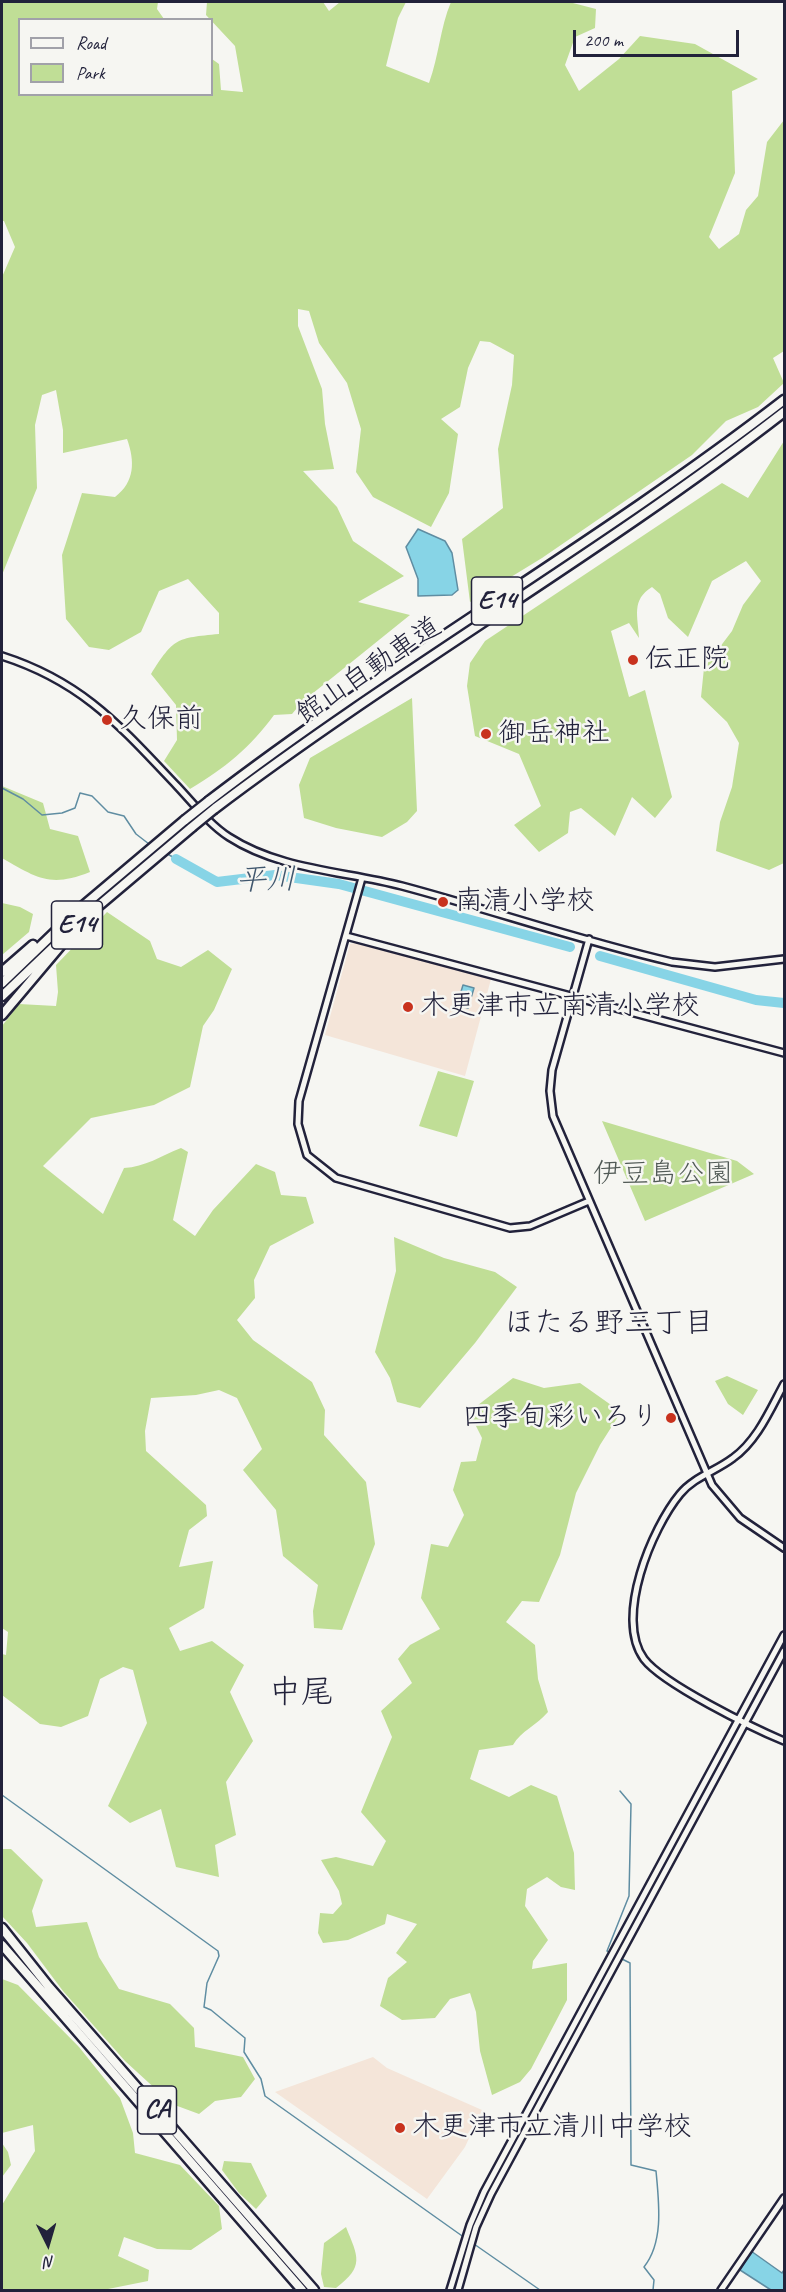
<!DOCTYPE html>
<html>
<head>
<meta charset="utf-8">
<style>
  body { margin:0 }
  #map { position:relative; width:786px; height:2292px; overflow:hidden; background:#f6f6f2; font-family:Caveat,sans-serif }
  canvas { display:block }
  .frame { position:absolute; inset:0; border:3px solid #22223b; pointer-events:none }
  .legend { position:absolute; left:18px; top:18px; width:195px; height:78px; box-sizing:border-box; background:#f6f6f2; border:2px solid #a1a1a9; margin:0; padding:8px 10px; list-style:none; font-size:18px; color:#22223b }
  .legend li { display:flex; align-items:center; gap:12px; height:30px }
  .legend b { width:30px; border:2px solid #a1a1a9 }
  .north { position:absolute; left:18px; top:2214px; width:60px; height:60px; -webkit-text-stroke:4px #f6f6f2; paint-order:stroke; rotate:175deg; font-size:16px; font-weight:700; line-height:24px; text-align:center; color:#22223b }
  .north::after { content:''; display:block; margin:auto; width:21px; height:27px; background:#22223b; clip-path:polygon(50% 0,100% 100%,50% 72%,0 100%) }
  .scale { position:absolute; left:573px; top:30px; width:166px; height:27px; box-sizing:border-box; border:3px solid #22223b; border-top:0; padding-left:8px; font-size:18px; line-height:21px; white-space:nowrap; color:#22223b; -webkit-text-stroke:4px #f6f6f2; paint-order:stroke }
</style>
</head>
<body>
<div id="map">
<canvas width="786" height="2292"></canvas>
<div class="frame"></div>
<ul class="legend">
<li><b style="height:8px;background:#f6f6f2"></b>Road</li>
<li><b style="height:16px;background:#c0de96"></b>Park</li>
</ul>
<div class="north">N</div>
<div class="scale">200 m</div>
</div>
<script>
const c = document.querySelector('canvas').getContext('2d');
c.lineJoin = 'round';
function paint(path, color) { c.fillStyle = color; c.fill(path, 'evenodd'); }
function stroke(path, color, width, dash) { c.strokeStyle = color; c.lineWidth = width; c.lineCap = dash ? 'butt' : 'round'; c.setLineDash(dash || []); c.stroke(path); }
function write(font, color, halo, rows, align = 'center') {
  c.font = font + ' Caveat,"Klee One",sans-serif'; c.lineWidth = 5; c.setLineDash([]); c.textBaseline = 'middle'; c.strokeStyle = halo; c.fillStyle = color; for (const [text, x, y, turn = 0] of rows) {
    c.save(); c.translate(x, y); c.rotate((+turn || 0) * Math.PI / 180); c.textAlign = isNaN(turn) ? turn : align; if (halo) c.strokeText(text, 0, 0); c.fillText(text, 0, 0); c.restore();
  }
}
const built = new Path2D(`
  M 354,943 L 491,979 L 465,1076 L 325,1035 L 350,944 Z
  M 373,2057 L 387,2068 L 482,2110 L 465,2147 L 427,2199 L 275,2092 Z`);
const green = new Path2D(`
  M 2,2 L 158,2 L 157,9 L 164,19 L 20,20 L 20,94 L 212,94 L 212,59 L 219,64 L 221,90 L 243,92 L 235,46 L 206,15 L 207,2 L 323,2 L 329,11 L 340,2 L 406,2 L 398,18 L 386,66 L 429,83 C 439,56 440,28 451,2 L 569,2 L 596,9 L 595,28 L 575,37 L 565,65 L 579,91 L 619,59 L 640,36 L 695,44 L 758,79 L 732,91 L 735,173 L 709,237 L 719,249 L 739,234 L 746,210 L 758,196 L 767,142 L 784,120 L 784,351 L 773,358 L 784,383 L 758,407 L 726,421 L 692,455 L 542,558 L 470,602 L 462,539 L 503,508 L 498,449 L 512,385 L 514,355 L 490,342 L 480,341 L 468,368 L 460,407 L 441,419 L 458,434 L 449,493 L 431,527 L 373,497 L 356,472 L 361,429 L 347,383 L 319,343 L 309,311 L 298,309 L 298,326 L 322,389 L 325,424 L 334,469 L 303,471 L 337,507 L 353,541 L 404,576 L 358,602 L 410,615 L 302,702 L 292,714 L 274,715 C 249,749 226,767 190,789 L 164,761 L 177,740 L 176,705 L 151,674 C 174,638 176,638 219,634 L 219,613 L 188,579 L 159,591 L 141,632 L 109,650 L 89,647 L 66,619 L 62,555 L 82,493 L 115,497 C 135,482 135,461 127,439 L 63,453 L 63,430 L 56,390 L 42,395 L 35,425 L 37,488 L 2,575 L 2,277 L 15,247 L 4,221 L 2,221 Z
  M 784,441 L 784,863 L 769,870 L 716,851 L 720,822 L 732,787 L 739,743 L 727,722 L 701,697 L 704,668 L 732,631 L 743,605 L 761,581 L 746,561 L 712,581 L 688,637 L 668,618 L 660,594 L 652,587 C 631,600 638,616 639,638 L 629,623 L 611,631 L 629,697 L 645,690 L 672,797 L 655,818 L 632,797 L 615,836 L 581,808 L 570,812 L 568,833 L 539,852 L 514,825 L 541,806 L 519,754 L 475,736 L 467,686 L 470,663 L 485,641 L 722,483 L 748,498 Z
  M 412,698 L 417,811 L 407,822 L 382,837 L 336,828 L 304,818 L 299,785 L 310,758 Z
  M 2,786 L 43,803 L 50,829 L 78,836 L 90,872 C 50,888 37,878 2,858 Z
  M 2,903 L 20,907 L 33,914 L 29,932 L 2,955 Z
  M 107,912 L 150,941 L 157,959 L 181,967 L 208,950 L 232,969 L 214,1010 L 203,1026 L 190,1087 L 154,1105 L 91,1118 L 43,1166 L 103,1214 L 124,1168 C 145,1167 161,1156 181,1148 L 188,1152 L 173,1220 L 195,1236 L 213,1210 L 256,1164 L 275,1172 L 281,1195 L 306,1197 L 314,1223 L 270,1246 L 254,1280 L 255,1298 L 237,1320 L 253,1340 L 312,1382 L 325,1410 L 324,1435 L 366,1482 L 375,1544 L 342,1630 L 314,1628 L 313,1611 L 318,1585 L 283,1556 L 276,1510 L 243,1470 L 262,1449 L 237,1398 L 219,1390 L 196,1395 L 151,1398 L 145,1431 L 146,1451 L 206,1505 L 207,1516 L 189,1530 L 179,1567 L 213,1561 L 204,1608 L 169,1628 L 180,1651 L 212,1641 L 244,1665 L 230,1692 L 253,1741 L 226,1782 L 236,1835 L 215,1845 L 219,1877 L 176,1867 L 161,1809 L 130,1823 L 108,1806 L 147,1723 L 133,1670 L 123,1667 L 100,1679 L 88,1716 L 61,1727 L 40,1724 L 2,1695 L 2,1654 L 6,1655 L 8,1632 L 2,1628 L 2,1026 L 19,1004 L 56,1006 L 58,992 L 56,965 Z
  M 438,1071 L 474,1081 L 457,1137 L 419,1126 Z
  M 602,1121 L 737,1161 L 754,1174 L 645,1221 Z
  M 394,1237 L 444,1258 L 495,1272 L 517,1287 L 475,1343 L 420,1408 L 397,1402 L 390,1378 L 375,1352 L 396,1271 Z
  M 727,1376 L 758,1390 L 743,1415 L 728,1404 L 715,1381 Z
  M 513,1378 L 544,1388 L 580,1383 L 621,1412 L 600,1445 L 576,1493 L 560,1555 L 539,1602 L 522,1601 L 506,1622 L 535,1645 L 538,1679 L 548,1712 C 537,1725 521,1731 513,1745 L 479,1750 L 470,1779 L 509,1797 L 531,1785 L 557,1796 L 574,1853 L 575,1890 L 561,1887 L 547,1877 L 527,1889 L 525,1906 L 548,1940 L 533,1961 L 532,1969 L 567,1963 L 567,2000 L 531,2069 L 520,2082 L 492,2095 L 480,2051 L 476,2012 L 470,1993 L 450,1999 L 435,2018 L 402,2020 L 380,2006 L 388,1978 L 407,1962 L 396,1953 L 417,1924 L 387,1914 L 385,1924 L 348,1940 L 323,1943 L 318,1933 L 320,1913 L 333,1914 L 342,1904 L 339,1891 L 321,1860 L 336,1857 L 373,1866 L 386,1841 L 361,1812 L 392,1737 L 381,1711 L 412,1683 L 398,1659 L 410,1645 L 440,1629 L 421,1598 L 431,1544 L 448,1547 L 464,1515 L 453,1490 L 461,1462 L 476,1461 L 482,1438 L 469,1412 Z
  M 2,1849 L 11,1849 L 43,1880 L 32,1911 L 36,1927 L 87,1922 L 99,1957 L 119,1989 L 170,2004 L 194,2028 L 195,2047 L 243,2057 L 255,2079 L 241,2097 L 215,2101 L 199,2114 L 172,2104 L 125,2061 L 63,1991 L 27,1943 L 2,1916 Z
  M 2,1979 L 18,1985 L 79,2047 L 120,2098 L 133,2133 L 135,2153 L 180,2165 L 219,2206 L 222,2229 L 191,2250 L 157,2249 L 124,2237 L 118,2256 L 149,2270 L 148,2281 L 103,2290 L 2,2290 L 2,2205 L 35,2151 L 33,2125 L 2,2133 Z
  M 2,2143 L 8,2152 L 11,2165 L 2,2177 Z
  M 224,2161 L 251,2163 L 267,2196 L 256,2209 L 239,2193 L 222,2170 Z
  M 346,2227 C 358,2257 365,2266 336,2288 L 324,2287 L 321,2274 L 324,2243 Z`);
const water = new Path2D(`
  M 418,529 L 445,541 L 452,553 L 458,590 L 452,595 L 418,596 L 418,579 L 406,547 Z
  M 463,985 L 474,988 L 468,1008 L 457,1005 Z
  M 751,2251 L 782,2273 L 784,2270 L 784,2290 L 771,2290 L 740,2270 Z`);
const stream = new Path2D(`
  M 2,788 L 23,799 L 42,815 L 62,813 L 75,808 L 80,793 L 92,796 L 108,812 L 124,816 L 136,834 L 149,844
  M 166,853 L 176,859
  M 2,1795 L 218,1951 L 219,1956 L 207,1983 L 204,2007 L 211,2010 L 245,2038 L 244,2052 L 261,2079 L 265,2096 L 465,2238
  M 611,1953 L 607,1951 L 629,1896 L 631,1804 L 620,1791
  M 620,1958 L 630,1963 L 631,2165 L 656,2171 C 659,2203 664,2242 644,2267 L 654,2280 L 653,2290
  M 474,2244 L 540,2290`);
const river = new Path2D(`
  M 176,859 L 217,882 L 275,875 L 339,884 L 570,947
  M 600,956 L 756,1000 L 784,1003`);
const tertiary = new Path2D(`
  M 2,656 C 83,682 120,726 177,786 C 193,803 209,824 229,837 C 280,870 344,871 402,886 C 492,910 581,941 672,962 L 715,967 L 784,959
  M 362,878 L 299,1101 L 298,1124 L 307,1155 L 336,1178 L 510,1228 L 530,1226 L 589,1201
  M 346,936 L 784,1053
  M 589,939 L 552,1070 L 550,1091 L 553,1116 L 712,1485 L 740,1518 L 784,1548
  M 784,1384 C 770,1410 757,1441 733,1458 C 716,1471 694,1477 680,1494 C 652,1528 614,1618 644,1659 C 663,1684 753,1728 784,1741
  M 450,2290 L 470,2225 L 484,2192 L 784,1635
  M 458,2290 L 476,2227 L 491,2194 L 784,1651
  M 721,2290 L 784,2198`);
const motorway = new Path2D(`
  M 209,801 C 395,658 599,543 784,400
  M 214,809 C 399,669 601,554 784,412
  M 2,972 L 33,945
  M 2,983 L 76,912 L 185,820
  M 2,996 L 83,919 L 192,827
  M 2,1015 L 61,945
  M 2,1928 L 49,1987 L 314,2290
  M 2,1945 L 302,2290`);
const motorwayBridge = new Path2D(`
  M 185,820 L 209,801
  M 192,827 L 214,809`);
const markers = [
  [633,660,6,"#c8321e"],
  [107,720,6,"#c8321e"],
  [486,734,6,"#c8321e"],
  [443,902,6,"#c8321e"],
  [408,1007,6,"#c8321e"],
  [671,1418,6,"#c8321e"],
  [400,2128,6,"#c8321e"]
];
const shields = [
  [497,601,51],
  [77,925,51],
  [157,2110,39]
];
const shieldNames = [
  ["E14",497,601],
  ["E14",77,925],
  ["CA",157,2110]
];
const poiNames = [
  ["伝正院",645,660],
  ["久保前",119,720],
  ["御岳神社",498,734],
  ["南清小学校",455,902],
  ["木更津市立南清小学校",420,1007],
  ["四季旬彩いろり",659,1418,"right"],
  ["木更津市立清川中学校",412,2128]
];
const streetNames = [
  ["館山自動車道",369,671,-34]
];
const parkNames = [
  ["伊豆島公園",663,1175]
];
const waterNames = [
  ["平川",266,881,-1]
];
const neighbourhoodNames = [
  ["ほたる野三丁目",609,1324]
];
const quarterNames = [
  ["中尾",301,1694]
];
paint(built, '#f4e5d9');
paint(green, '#c0de96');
paint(water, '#87d4e6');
stroke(water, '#5f8da2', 1.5);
stroke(stream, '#5f8da2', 1.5);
stroke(river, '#87d4e6', 10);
stroke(tertiary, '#22223b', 10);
stroke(motorway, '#22223b', 13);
stroke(tertiary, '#f6f6f2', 5);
stroke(motorway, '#f6f6f2', 8);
stroke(motorwayBridge, '#22223b', 13, []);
stroke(motorwayBridge, '#f6f6f2', 8);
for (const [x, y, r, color] of markers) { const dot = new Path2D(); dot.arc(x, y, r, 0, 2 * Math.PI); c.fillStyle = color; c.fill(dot); stroke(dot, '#f6f6f2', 2); }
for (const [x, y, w] of shields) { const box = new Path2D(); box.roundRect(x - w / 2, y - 24, w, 48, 4.5); c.fillStyle = '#f6f6f2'; c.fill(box); stroke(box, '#22223b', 1.5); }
write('bold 27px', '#22223b', null, shieldNames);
write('28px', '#22223b', '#f6f6f2', poiNames, 'left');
write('28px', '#22223b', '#f6f6f2', streetNames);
write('28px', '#515a56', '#f6f6f2', parkNames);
write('italic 30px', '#40576e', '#f6f6f2', waterNames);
write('30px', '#22223b', '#f6f6f2', neighbourhoodNames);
write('32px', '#22223b', '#f6f6f2', quarterNames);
</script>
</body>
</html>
